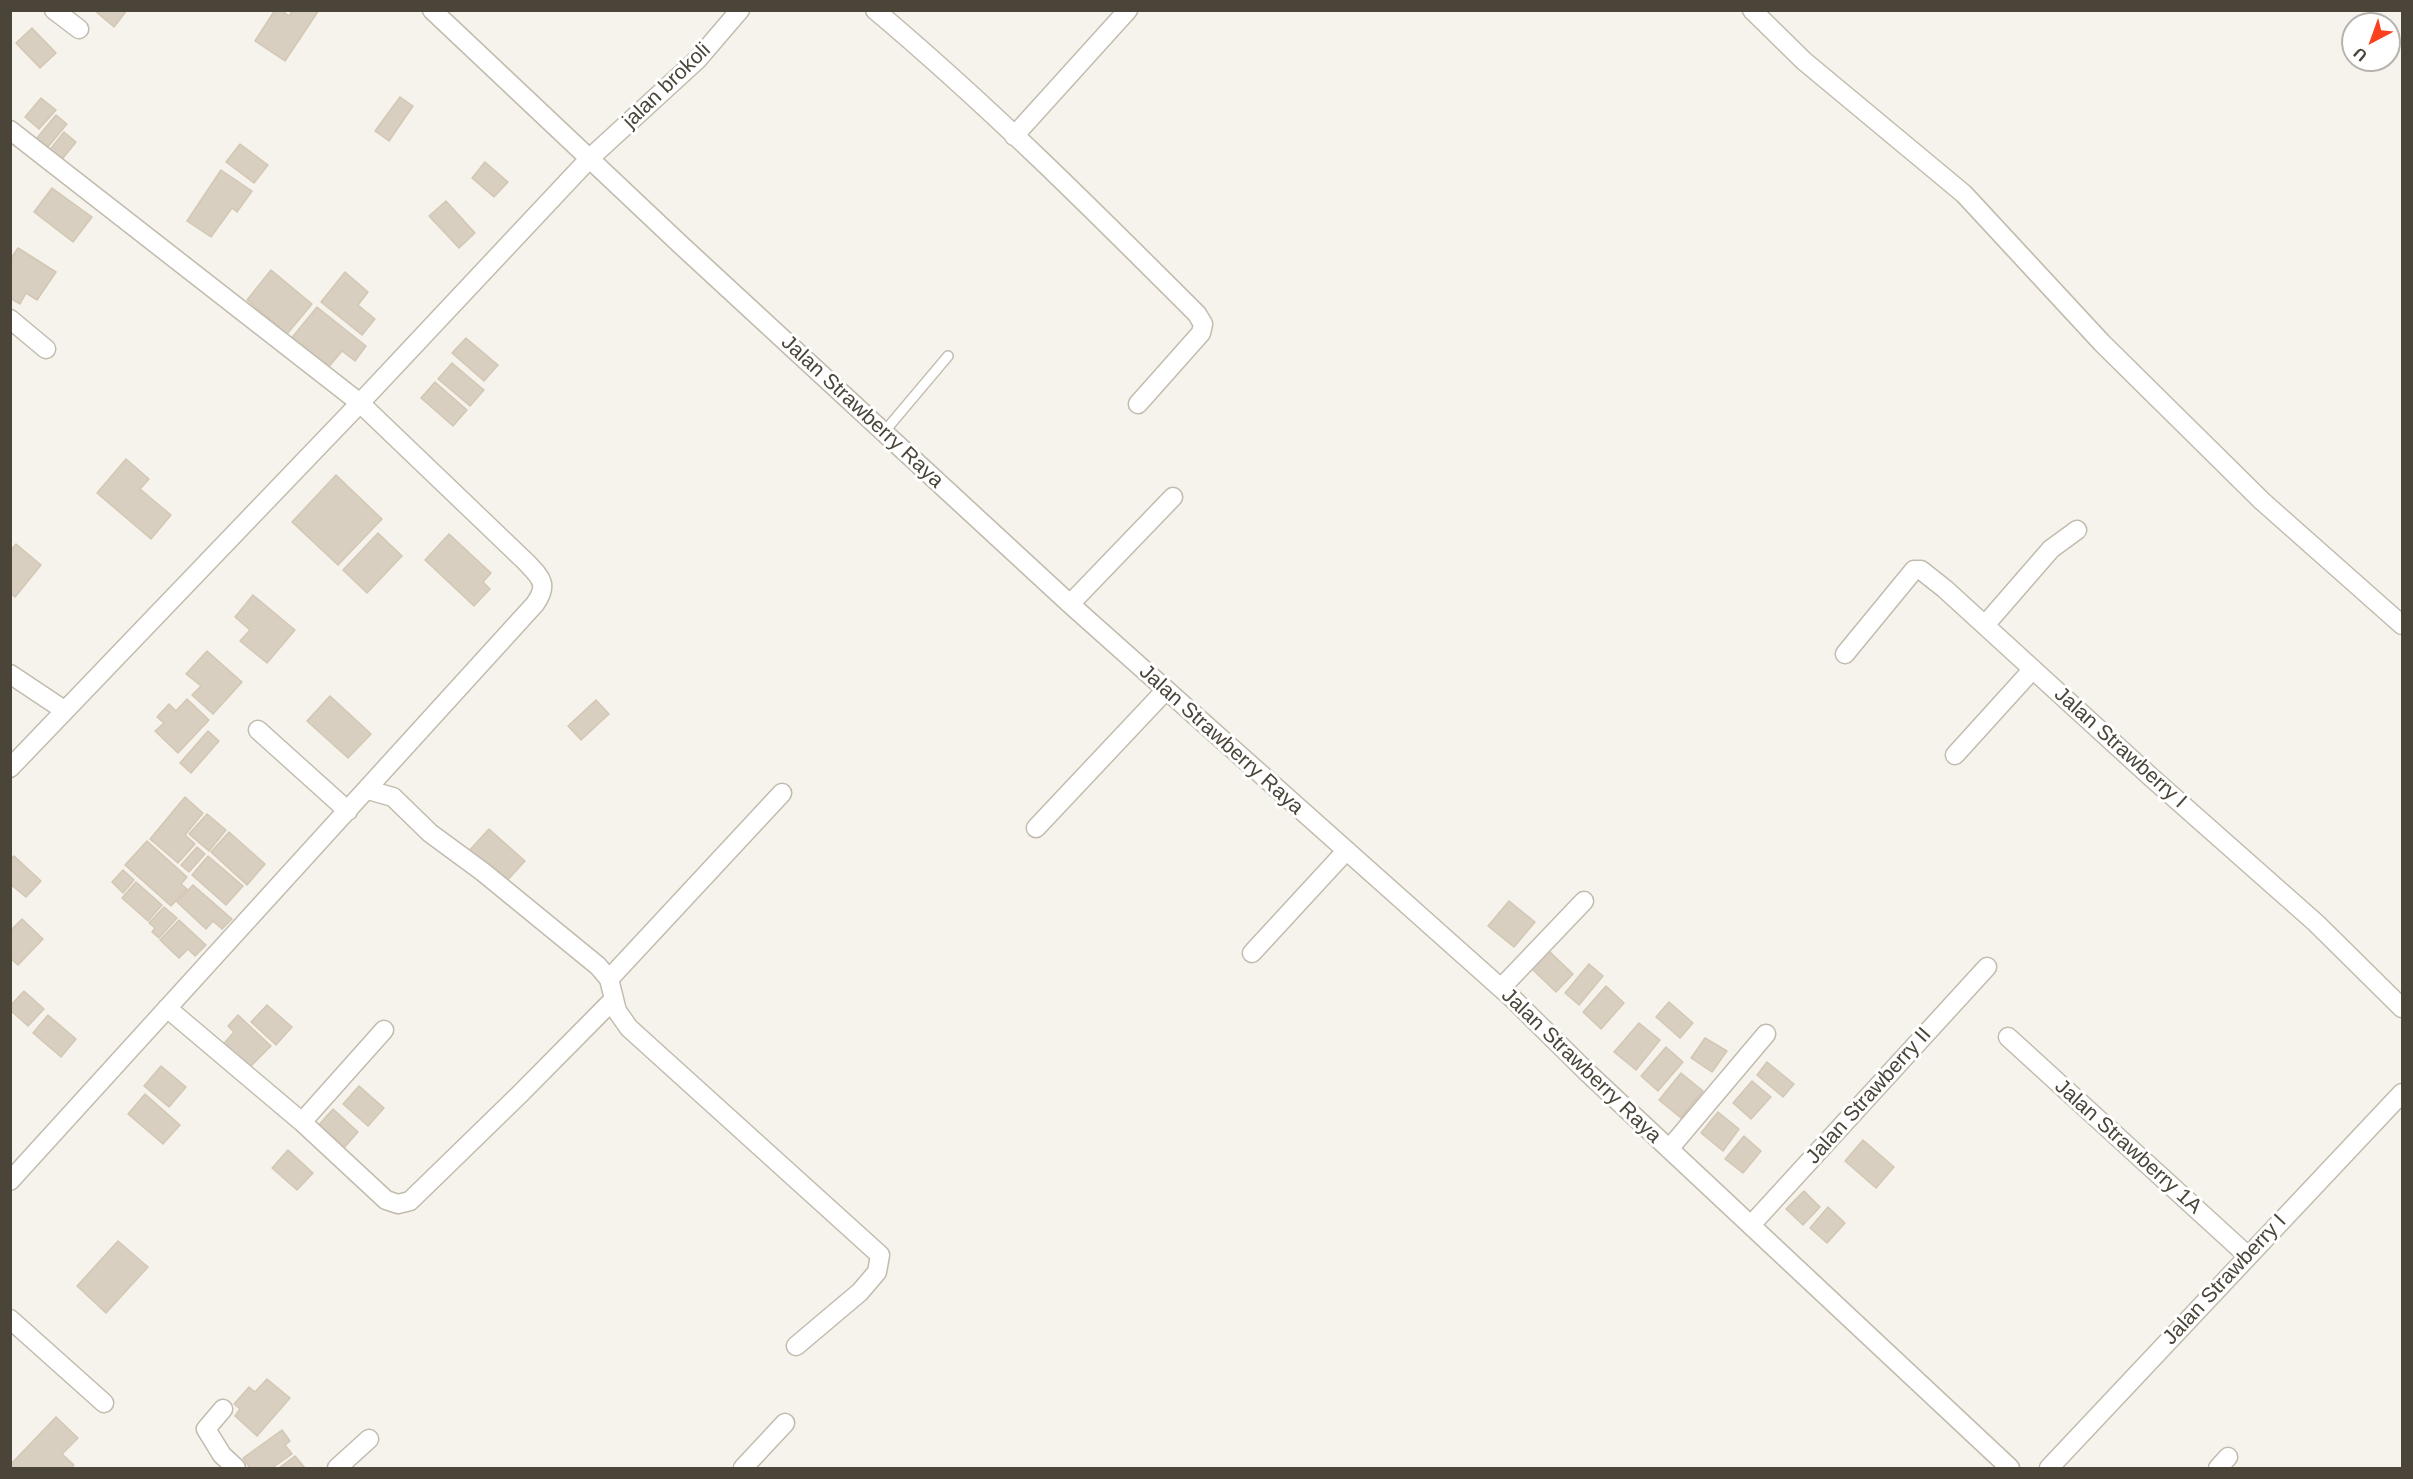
<!DOCTYPE html>
<html>
<head>
<meta charset="utf-8">
<style>
  body { margin:0 }
  #map { position:relative; width:2413px; height:1479px; overflow:hidden; background:#f6f3ec; font-family:Helvetica,sans-serif }
  canvas { display:block }
  .frame { position:absolute; inset:0; border:12px solid #4b4439; pointer-events:none }
  .north { position:absolute; left:2341px; top:12px; width:60px; height:60px; box-sizing:border-box; background:#fff; border:2px solid #b7b4b0; border-radius:50%; rotate:221deg; font-size:16px; font-weight:700; line-height:24px; text-align:center; color:#4b4439 }
  .north::after { content:''; display:block; margin:auto; width:21px; height:27px; background:#fc3f1d; clip-path:polygon(50% 0,100% 100%,50% 72%,0 100%) }
</style>
</head>
<body>
<div id="map">
<canvas width="2413" height="1479"></canvas>
<div class="frame"></div>
<div class="north">U</div>
</div>
<script>
const c = document.querySelector('canvas').getContext('2d');
c.lineJoin = 'round';
function paint(path, color) { c.fillStyle = color; c.fill(path, 'evenodd'); }
function stroke(path, color, width, dash) { c.strokeStyle = color; c.lineWidth = width; c.lineCap = dash ? 'butt' : 'round'; c.setLineDash(dash || []); c.stroke(path); }
function write(font, color, halo, rows, align = 'center') {
  c.font = font + ' Helvetica,sans-serif'; c.lineWidth = 6; c.setLineDash([]); c.textBaseline = 'middle'; c.strokeStyle = halo; c.fillStyle = color; for (const [text, x, y, turn = 0] of rows) {
    c.save(); c.translate(x, y); c.rotate((+turn || 0) * Math.PI / 180); c.textAlign = isNaN(turn) ? turn : align; if (halo) c.strokeText(text, 0, 0); c.fillText(text, 0, 0); c.restore();
  }
}
const building = new Path2D(`
  M 94,10 L 127,10 L 114,27 Z
  M 275,10 L 281,10 L 289,16 L 293,10 L 319,10 L 285,61 L 255,41 Z
  M 32,28 L 56,53 L 40,68 L 16,43 Z
  M 400,97 L 413,106 L 389,141 L 375,131 Z
  M 41,98 L 56,110 L 39,129 L 25,117 Z
  M 56,115 L 67,124 L 47,148 L 36,139 Z
  M 64,132 L 76,142 L 60,162 L 48,152 Z
  M 240,144 L 268,165 L 254,183 L 226,162 Z
  M 485,162 L 508,182 L 494,197 L 472,178 Z
  M 221,170 L 252,191 L 237,212 L 232,208 L 211,237 L 187,221 Z
  M 52,188 L 92,217 L 73,242 L 34,212 Z
  M 446,201 L 475,233 L 459,248 L 429,216 Z
  M 18,248 L 56,272 L 37,300 L 26,293 L 20,304 L 10,298 L 10,260 Z
  M 271,270 L 312,304 L 287,334 L 247,300 Z
  M 345,272 L 368,292 L 358,305 L 375,319 L 362,335 L 321,302 Z
  M 317,307 L 366,346 L 355,361 L 342,351 L 327,369 L 290,340 Z
  M 466,338 L 498,365 L 484,381 L 452,353 Z
  M 452,363 L 484,390 L 470,406 L 438,379 Z
  M 435,382 L 467,410 L 453,426 L 421,398 Z
  M 126,459 L 149,479 L 140,489 L 171,515 L 151,539 L 97,493 Z
  M 336,475 L 382,519 L 338,565 L 292,522 Z
  M 378,533 L 402,556 L 367,593 L 343,570 Z
  M 449,534 L 491,573 L 483,582 L 490,589 L 474,606 L 425,560 Z
  M 16,544 L 41,565 L 15,597 L 10,593 L 10,551 Z
  M 253,595 L 295,630 L 267,663 L 240,641 L 250,630 L 235,617 Z
  M 207,651 L 242,682 L 213,714 L 192,695 L 201,686 L 186,674 Z
  M 330,696 L 371,734 L 348,758 L 307,721 Z
  M 187,699 L 209,720 L 178,753 L 155,731 L 164,723 L 157,717 L 169,704 L 176,711 Z
  M 596,700 L 609,714 L 581,740 L 568,726 Z
  M 208,731 L 219,741 L 191,773 L 180,763 Z
  M 185,797 L 203,813 L 185,835 L 195,844 L 178,863 L 150,839 Z
  M 207,814 L 226,830 L 209,851 L 189,834 Z
  M 489,829 L 525,861 L 503,885 L 467,853 Z
  M 229,832 L 265,864 L 247,885 L 211,852 Z
  M 147,841 L 187,877 L 181,884 L 187,889 L 171,906 L 125,865 Z
  M 197,847 L 205,854 L 189,872 L 181,865 Z
  M 14,856 L 41,881 L 26,897 L 10,884 L 10,860 Z
  M 208,856 L 243,886 L 226,905 L 192,875 Z
  M 123,870 L 134,880 L 123,893 L 112,882 Z
  M 136,882 L 162,905 L 148,921 L 122,898 Z
  M 193,885 L 232,919 L 222,929 L 213,921 L 206,929 L 177,902 Z
  M 1509,901 L 1535,922 L 1514,947 L 1488,926 Z
  M 164,907 L 177,918 L 159,938 L 152,932 L 155,928 L 149,923 Z
  M 22,919 L 43,939 L 18,965 L 10,958 L 10,931 Z
  M 179,920 L 206,945 L 195,956 L 188,949 L 179,958 L 160,940 Z
  M 1549,951 L 1573,974 L 1556,992 L 1532,969 Z
  M 1589,964 L 1603,976 L 1579,1005 L 1565,993 Z
  M 1606,986 L 1624,1003 L 1601,1029 L 1583,1012 Z
  M 24,991 L 44,1009 L 28,1026 L 10,1010 L 10,1006 Z
  M 1669,1002 L 1693,1023 L 1680,1038 L 1656,1017 Z
  M 267,1005 L 292,1027 L 276,1045 L 251,1022 Z
  M 48,1015 L 76,1039 L 61,1057 L 33,1033 Z
  M 238,1015 L 271,1046 L 245,1072 L 219,1049 L 234,1032 L 228,1026 Z
  M 1639,1023 L 1660,1040 L 1636,1070 L 1614,1052 Z
  M 1705,1038 L 1727,1051 L 1712,1072 L 1691,1058 Z
  M 1666,1047 L 1683,1062 L 1658,1091 L 1641,1076 Z
  M 1767,1062 L 1794,1084 L 1783,1097 L 1757,1075 Z
  M 161,1066 L 186,1087 L 169,1107 L 144,1086 Z
  M 1681,1073 L 1703,1091 L 1681,1118 L 1659,1100 Z
  M 1752,1081 L 1771,1097 L 1751,1119 L 1733,1103 Z
  M 359,1086 L 384,1108 L 368,1126 L 343,1104 Z
  M 145,1094 L 180,1125 L 163,1144 L 128,1114 Z
  M 333,1109 L 358,1132 L 342,1150 L 317,1127 Z
  M 1718,1112 L 1739,1129 L 1723,1151 L 1701,1133 Z
  M 1744,1136 L 1761,1151 L 1743,1173 L 1725,1159 Z
  M 1863,1140 L 1894,1167 L 1876,1188 L 1845,1161 Z
  M 288,1150 L 313,1173 L 297,1190 L 272,1168 Z
  M 1804,1191 L 1820,1207 L 1803,1225 L 1786,1209 Z
  M 1828,1207 L 1845,1223 L 1827,1243 L 1810,1228 Z
  M 118,1241 L 148,1267 L 106,1313 L 77,1286 Z
  M 267,1379 L 290,1398 L 257,1436 L 235,1416 L 240,1409 L 234,1404 L 249,1387 L 255,1392 Z
  M 56,1417 L 78,1438 L 62,1454 L 74,1465 L 71,1468 L 13,1468 L 10,1465 Z
  M 282,1430 L 290,1441 L 285,1445 L 292,1454 L 272,1468 L 250,1468 L 243,1458 Z
  M 295,1456 L 305,1468 L 279,1468 Z`);
const service = new Path2D(`
  M 884,432 L 948,356`);
const minor = new Path2D(`
  M 54,10 L 79,29
  M 432,10 L 681,245 L 1070,604 L 1512,998 L 1588,1073 L 2010,1468
  M 875,10 C 988,105 1093,210 1197,314 L 1203,324 L 1201,333 L 1138,404
  M 1752,10 L 1804,61 L 1964,194 L 2102,343 L 2262,501 L 2402,625
  M 10,130 L 360,403 L 526,562 C 541,578 549,584 535,604 L 10,1181
  M 1014,136 L 1128,10
  M 10,319 L 46,349
  M 1070,604 L 1173,497
  M 1985,625 L 2051,549 L 2077,530
  M 1845,654 L 1914,570 L 1921,570 L 1945,589 L 2152,778 L 2316,923 L 2402,1008
  M 10,674 L 64,710
  M 258,730 L 348,811
  M 1955,755 L 2033,669
  M 10,768 L 360,403 L 590,158 L 698,59 L 740,10
  M 368,790 L 393,797 L 430,833 L 483,872 L 598,966 L 609,979 L 617,1011 L 629,1028 L 880,1255 L 877,1272 L 860,1292 L 796,1346
  M 1036,828 L 1165,691
  M 1252,953 L 1346,851
  M 609,979 L 782,793
  M 1501,988 L 1584,901
  M 167,1008 L 302,1122 L 386,1200 L 398,1204 L 410,1201 L 520,1094 L 613,1000
  M 2008,1037 L 2248,1256
  M 302,1122 L 384,1030
  M 1669,1149 L 1766,1034
  M 1751,1225 L 1987,967
  M 10,1319 L 104,1403
  M 223,1409 L 206,1429 L 222,1455 L 236,1468
  M 337,1468 L 369,1439
  M 743,1468 L 785,1423
  M 2049,1468 L 2402,1093
  M 2218,1468 L 2228,1457`);
const streetNames = [
  ["jalan brokoli",667,86,-44],
  ["Jalan Strawberry Raya",862,412,43],
  ["Jalan Strawberry Raya",1221,740,42],
  ["Jalan Strawberry I",2120,748,42],
  ["Jalan Strawberry Raya",1581,1066,44],
  ["Jalan Strawberry II",1869,1096,-48],
  ["Jalan Strawberry 1A",2128,1147,42],
  ["Jalan Strawberry I",2225,1280,-47]
];
paint(building, '#d8cfc1');
stroke(building, '#d3c7b4', 1.5);
stroke(service, '#c2bbae', 12);
stroke(minor, '#c2bbae', 21);
stroke(service, '#fff', 9);
stroke(minor, '#fff', 18);
write('21px', '#4b4439', '#fff', streetNames);
</script>
</body>
</html>
